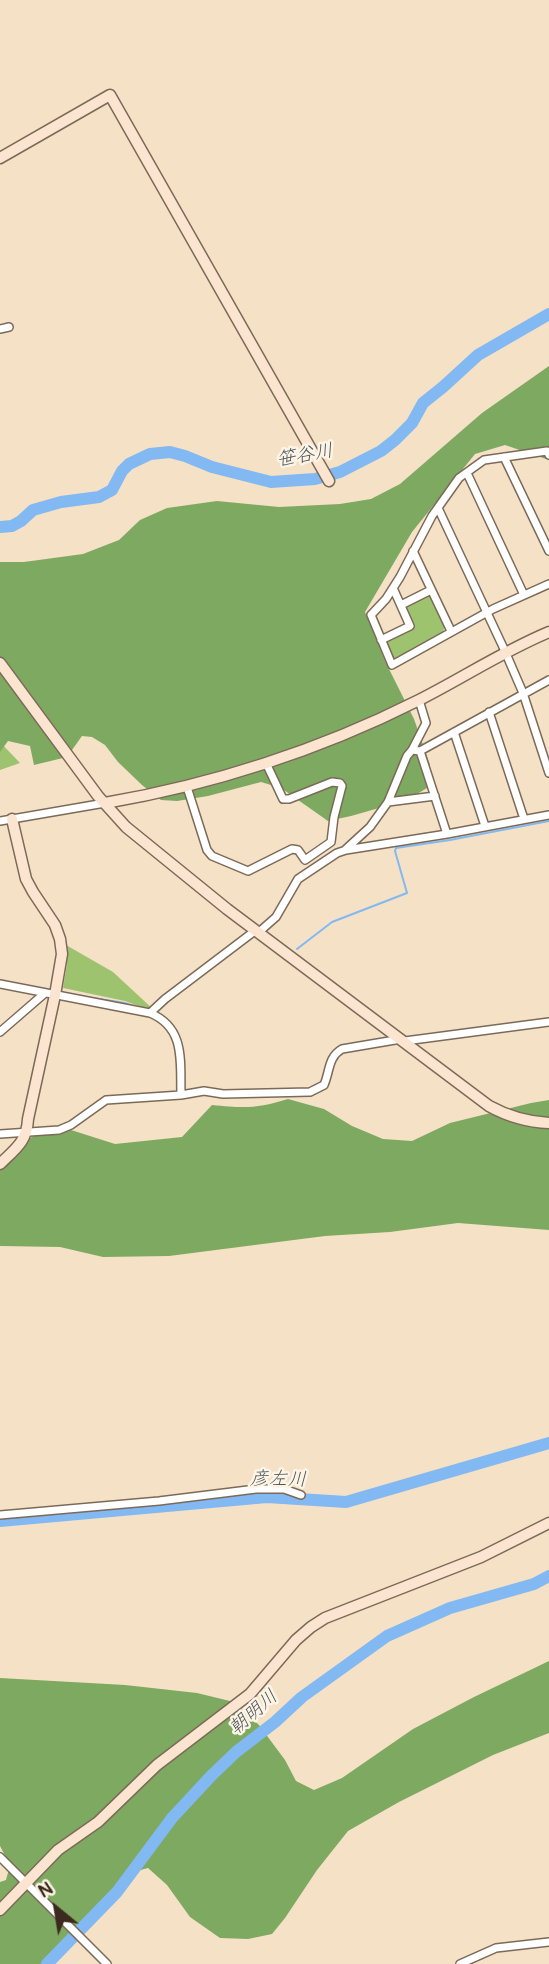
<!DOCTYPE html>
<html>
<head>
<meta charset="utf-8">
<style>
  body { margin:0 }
  #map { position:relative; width:549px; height:1964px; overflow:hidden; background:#f5e1c6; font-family:Pangolin,sans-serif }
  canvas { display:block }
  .north { position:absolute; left:21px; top:1873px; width:70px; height:70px; -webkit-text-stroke:5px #fcf5e5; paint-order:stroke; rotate:330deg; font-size:19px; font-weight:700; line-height:28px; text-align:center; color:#3b2a1e }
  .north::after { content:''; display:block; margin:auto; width:24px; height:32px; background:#3b2a1e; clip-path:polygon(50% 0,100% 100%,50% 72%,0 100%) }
</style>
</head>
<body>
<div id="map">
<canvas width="549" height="1964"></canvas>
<div class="north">N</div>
</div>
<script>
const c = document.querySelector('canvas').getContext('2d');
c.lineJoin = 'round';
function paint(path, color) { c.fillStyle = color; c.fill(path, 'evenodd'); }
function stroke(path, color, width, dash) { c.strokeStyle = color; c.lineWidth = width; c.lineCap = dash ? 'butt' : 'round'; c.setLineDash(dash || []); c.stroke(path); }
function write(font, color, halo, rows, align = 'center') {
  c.font = font + ' Pangolin,"Klee One",sans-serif'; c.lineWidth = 5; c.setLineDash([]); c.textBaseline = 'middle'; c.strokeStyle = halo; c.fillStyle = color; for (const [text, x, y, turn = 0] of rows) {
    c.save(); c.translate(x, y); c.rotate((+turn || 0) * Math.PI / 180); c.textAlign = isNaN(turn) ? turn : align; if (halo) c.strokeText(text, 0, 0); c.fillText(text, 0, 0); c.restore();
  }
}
const green = new Path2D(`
  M 429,593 L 445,626 L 443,632 L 396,659 L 391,656 L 384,641 L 413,627 L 404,607 Z
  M 0,742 L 20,763 L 0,770 Z
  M 66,945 L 113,972 L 154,1010 L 152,1011 L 125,1001 L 63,988 L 67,964 Z`);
const forest = new Path2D(`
  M 549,366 L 549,460 L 505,445 L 475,454 L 412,532 L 365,612 L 385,661 L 414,719 L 430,765 L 427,788 L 407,800 L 351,816 L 328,821 L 281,788 L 261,782 L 208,796 L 177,801 L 161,800 L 142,785 L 118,762 L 105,745 L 92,737 L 82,736 L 67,757 L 34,765 L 30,746 L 8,741 L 0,752 L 0,562 L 24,562 L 83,554 L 119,540 L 140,520 L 167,508 L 217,501 L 279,507 L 340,504 L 371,499 L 400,484 L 482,413 Z
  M 288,1099 L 324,1109 L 352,1126 L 383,1139 L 412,1141 L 450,1123 L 531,1103 L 549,1100 L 549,1230 L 458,1223 L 390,1232 L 325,1236 L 169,1256 L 103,1257 L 60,1247 L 0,1246 L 0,1158 L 6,1151 L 34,1136 L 71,1130 L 115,1144 L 182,1137 L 212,1105 C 244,1108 256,1109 288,1099 Z
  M 549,1661 L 549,1733 L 493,1755 L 399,1802 L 348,1831 L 317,1870 L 285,1918 L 272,1934 L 248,1939 L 220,1938 L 190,1917 L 167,1885 L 148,1868 C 122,1873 108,1896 92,1916 C 79,1933 61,1948 46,1964 L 0,1964 L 0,1882 L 6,1880 L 10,1865 L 0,1846 L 0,1678 L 125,1685 L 197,1693 L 234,1702 L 259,1725 L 285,1760 L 296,1781 L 314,1790 L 342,1778 L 413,1729 L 474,1697 Z`);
const stream = new Path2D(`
  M 297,949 L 332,922 L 407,893 L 395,851 L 396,848 L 450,840 L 549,821
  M 80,996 L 125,1003 L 136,1007`);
const river = new Path2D(`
  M 0,527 L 12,526 L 21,521 L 33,510 L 61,502 L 99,497 L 112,490 L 122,471 L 129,464 L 150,454 L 170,452 L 185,456 L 212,467 L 271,482 L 315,479 L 340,472 L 381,451 L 395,440 L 412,423 L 423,403 L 443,387 L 478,355 L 549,314
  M 0,1521 L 267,1497 L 346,1502 L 549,1443
  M 47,1964 L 117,1892 L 172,1818 L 211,1776 L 236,1752 L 275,1722 L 302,1697 L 387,1636 L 450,1608 L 534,1584 L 549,1576`);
const street = new Path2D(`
  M 0,329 L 9,327
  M 549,455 L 547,451 L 484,460 L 459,478 L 432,516 L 400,577 L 386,599 L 371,615 L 392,665 L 493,609 L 549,584
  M 504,457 L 549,551
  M 467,473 L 524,595
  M 438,508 L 504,649 L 523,693 L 549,773
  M 413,551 L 451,631
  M 401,605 L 431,590
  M 381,640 L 410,626 L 393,588
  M 489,712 L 524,819
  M 454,732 L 485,826
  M 412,750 L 426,723 L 419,700
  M 420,751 L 447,834
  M 187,787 L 207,850 L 212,856 L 248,871 L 292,849 L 298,850 L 305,860 L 331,842 L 334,817 L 342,786 L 340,783 L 332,782 L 289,799 L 283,799 L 266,763
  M 388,802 L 435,796
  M 0,821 L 105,803
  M 346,849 L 370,827 L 388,802 L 407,756 L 412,750 L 420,751 L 549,680
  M 259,932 L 276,917 L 298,879 L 337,853 L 346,850 L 447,834 L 549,815
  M 0,984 L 150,1013 C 186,1028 180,1062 181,1095
  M 150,1013 L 165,999 L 256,930
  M 0,1032 L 45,993
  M 405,1041 L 549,1022
  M 0,1134 L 59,1130 L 71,1125 L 106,1100 L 181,1095 L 204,1091 L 223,1094 L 310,1092 L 324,1085 C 330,1071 328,1057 342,1049 L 401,1039
  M 0,1515 L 159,1501 L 256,1489 L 284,1489 L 301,1495
  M 0,1857 L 107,1964
  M 460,1964 L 496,1948 L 549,1942`);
const secondary = new Path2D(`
  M 0,158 L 110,95 L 329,481
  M 0,663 L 98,796 L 126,827 L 227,909 L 489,1106 C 509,1117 527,1122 549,1123
  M 105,803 C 211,785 320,750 417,701 C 461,679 503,651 549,632
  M 0,1164 C 15,1149 27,1142 28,1119 L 55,995 L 62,954 L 60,939 L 55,925 L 33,892 L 26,879 L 12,819
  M 0,1910 L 58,1850 L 98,1822 L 157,1765 L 250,1694 L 296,1640 L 311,1627 L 325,1618 L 481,1557 L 549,1523`);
const waterNames = [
  ["笹谷川",305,456,-10],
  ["彦左川",278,1480,1],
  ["朝明川",254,1713,-41]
];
paint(green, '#9dc36e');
paint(forest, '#7ea961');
stroke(stream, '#82b9f2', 2);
stroke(river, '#82b9f2', 12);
stroke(street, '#7c6a59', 10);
stroke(secondary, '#7c6a59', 13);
stroke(street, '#fff', 7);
stroke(secondary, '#fce5d0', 10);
write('italic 19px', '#50555e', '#fcf5e5', waterNames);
</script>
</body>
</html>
